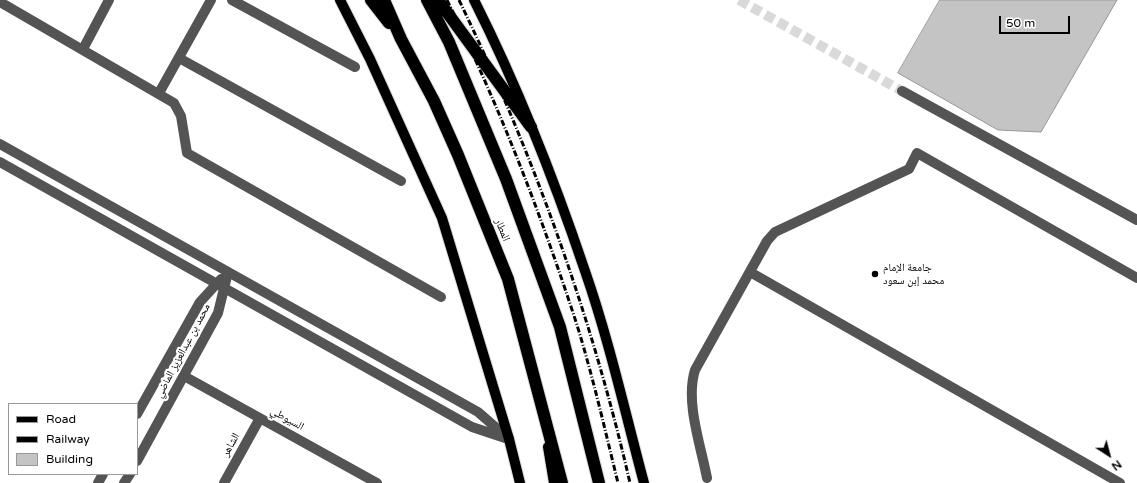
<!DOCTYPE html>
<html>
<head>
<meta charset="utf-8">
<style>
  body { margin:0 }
  #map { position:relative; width:1137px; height:483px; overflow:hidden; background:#fff; font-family:"Varela Round",sans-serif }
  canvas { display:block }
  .legend { position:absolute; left:8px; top:403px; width:130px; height:72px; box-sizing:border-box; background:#fff; border:1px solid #999; margin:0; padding:5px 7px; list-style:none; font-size:12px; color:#000 }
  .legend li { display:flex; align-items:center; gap:8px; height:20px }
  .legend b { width:20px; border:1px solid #999 }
  .north { position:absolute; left:1089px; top:435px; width:40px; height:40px; -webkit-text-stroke:3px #fff; paint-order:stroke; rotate:144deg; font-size:11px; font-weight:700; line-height:16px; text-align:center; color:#000 }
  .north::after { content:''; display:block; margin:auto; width:14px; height:18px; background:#000; clip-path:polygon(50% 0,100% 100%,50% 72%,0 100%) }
  .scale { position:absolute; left:999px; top:16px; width:71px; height:18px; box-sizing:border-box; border:2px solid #000; border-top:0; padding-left:5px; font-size:12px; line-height:14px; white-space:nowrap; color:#000; -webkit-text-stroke:3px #fff; paint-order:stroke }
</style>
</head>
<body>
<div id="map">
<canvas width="1137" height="483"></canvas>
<ul class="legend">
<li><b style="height:5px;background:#000"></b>Road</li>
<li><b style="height:5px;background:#000"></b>Railway</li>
<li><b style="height:11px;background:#c4c4c4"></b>Building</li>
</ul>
<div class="north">N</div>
<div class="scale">50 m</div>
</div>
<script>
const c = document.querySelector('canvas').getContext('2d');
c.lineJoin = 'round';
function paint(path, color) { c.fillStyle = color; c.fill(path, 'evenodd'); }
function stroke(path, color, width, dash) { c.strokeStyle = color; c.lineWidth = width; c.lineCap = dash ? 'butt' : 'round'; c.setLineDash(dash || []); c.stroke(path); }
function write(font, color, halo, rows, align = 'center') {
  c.font = font + ' "Varela Round","Noto Naskh Arabic",sans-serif'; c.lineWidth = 4; c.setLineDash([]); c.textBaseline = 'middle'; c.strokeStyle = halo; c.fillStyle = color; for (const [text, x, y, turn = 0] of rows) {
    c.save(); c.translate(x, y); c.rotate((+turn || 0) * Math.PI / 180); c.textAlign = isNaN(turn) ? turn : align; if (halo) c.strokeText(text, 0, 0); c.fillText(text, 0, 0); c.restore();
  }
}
const building = new Path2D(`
  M 940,0 L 1117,0 L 1041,132 L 998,130 L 898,73 Z`);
const minorTunnel = new Path2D(`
  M 739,0 L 902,91`);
const minor = new Path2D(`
  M 232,0 L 355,67
  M 0,2 L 174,103 L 181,116 L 187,153 L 441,297
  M 83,49 L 109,0
  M 179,58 L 401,181
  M 902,91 L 1137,220
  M 159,93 L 211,0
  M 0,144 L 478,412 L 509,439
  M 0,162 L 472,427 L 505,438
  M 750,272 L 1120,483
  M 184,376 L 377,483
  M 137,414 L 200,302 L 221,279
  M 137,461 L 218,313 L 228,272
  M 707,478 C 701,446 685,402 695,370 L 767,241 L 775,232 L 909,169 L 917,153 L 1137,278
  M 98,483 L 103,474
  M 124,483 L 130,474
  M 224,483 L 260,418`);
const major = new Path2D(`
  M 340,0 L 370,59 L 442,218 L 509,439 L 520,483
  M 474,0 C 518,87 554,179 585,271 C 609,340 625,412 644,483
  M 548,447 L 554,483`);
const highway = new Path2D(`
  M 371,0 L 389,23
  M 384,0 L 401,39 L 434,101 L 458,155 L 508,279 L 562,483
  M 427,0 L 449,42 L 506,179 L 560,327 L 599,483
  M 438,0 L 531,127`);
const rail = new Path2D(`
  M 447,0 C 499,105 541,214 577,325 C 593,377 605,430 618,483
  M 459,0 C 533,153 592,317 630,483`);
const markers = [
  [875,274,4,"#000"]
];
const streetNames = [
  ["المطار",502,230,68],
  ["محمد بن عبدالعزيز الماضي",183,351,-62],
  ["السيوطي",287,419,29],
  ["الشاهر",231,445,-61]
];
const poiNames = [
  ["جامعة الإمام",883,268],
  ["محمد إبن سعود",883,281]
];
paint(building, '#c4c4c4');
stroke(building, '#989898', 1);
stroke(minorTunnel, '#d9d9d9', 10, [10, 5]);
stroke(major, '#dbdbdb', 12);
stroke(highway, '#dbdbdb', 14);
stroke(minor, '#545454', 10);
stroke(major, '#000', 10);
stroke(highway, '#000', 12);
stroke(rail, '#000', 3, [6, 2, 1, 2]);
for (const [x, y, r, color] of markers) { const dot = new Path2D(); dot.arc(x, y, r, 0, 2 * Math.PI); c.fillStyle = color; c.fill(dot); stroke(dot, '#fff', 1.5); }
write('11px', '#000', '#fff', streetNames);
write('11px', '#000', '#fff', poiNames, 'left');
</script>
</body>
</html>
